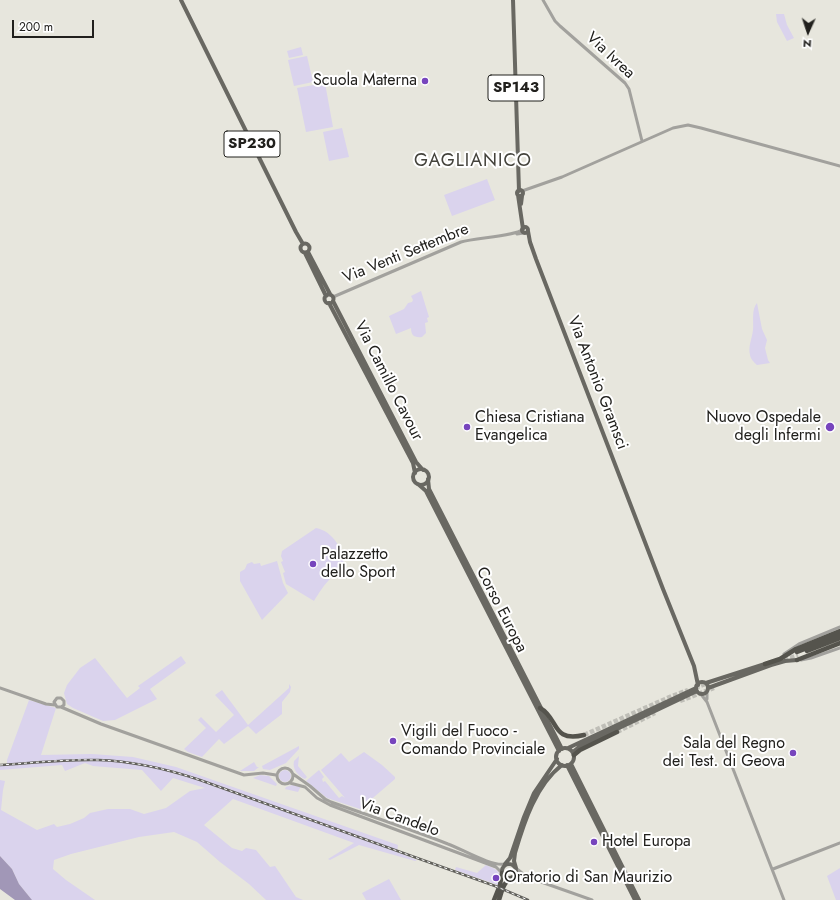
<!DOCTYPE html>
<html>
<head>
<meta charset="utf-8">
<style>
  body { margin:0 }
  #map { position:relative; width:840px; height:900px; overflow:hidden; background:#e7e6dd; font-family:Jost,sans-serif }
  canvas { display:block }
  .north { position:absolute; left:788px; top:12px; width:40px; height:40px; -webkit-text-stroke:3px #fff; paint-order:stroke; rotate:183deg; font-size:11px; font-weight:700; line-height:16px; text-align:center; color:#21201d }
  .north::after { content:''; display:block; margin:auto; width:14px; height:18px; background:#21201d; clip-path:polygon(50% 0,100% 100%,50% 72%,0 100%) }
  .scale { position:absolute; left:12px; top:20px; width:82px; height:18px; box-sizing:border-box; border:2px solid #21201d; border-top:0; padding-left:5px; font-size:12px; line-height:14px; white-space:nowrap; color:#21201d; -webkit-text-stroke:3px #fff; paint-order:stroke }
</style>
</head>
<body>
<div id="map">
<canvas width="840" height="900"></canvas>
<div class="north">N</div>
<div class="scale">200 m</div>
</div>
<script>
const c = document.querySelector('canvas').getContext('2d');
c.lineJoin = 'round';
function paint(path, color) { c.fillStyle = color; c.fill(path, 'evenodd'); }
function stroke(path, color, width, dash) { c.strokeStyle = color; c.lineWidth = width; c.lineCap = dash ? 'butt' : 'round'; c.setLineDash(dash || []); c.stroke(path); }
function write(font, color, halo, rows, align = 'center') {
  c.font = font + ' Jost,sans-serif'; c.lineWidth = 4; c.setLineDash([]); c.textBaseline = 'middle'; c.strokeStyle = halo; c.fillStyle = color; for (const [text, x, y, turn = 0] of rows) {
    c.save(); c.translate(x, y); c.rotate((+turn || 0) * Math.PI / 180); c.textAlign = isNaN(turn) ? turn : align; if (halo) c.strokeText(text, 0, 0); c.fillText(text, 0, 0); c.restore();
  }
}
const green = new Path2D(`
  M 776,14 L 784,14 L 787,25 L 794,38 L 787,41 L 777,22 Z
  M 301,47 L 303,55 L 289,58 L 287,51 Z
  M 307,56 L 313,82 L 294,86 L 288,60 Z
  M 325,83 L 333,127 L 306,132 L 297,88 Z
  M 342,128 L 349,157 L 329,161 L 323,132 Z
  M 487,179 L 495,200 L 452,216 L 444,195 Z
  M 421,291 L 429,317 L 427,318 L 428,322 L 425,323 L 426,333 L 422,337 C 414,338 411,335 411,328 L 396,334 L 389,316 L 404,309 L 408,303 L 412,302 L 413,300 L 411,296 Z
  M 757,303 L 762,329 L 767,340 L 765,348 L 768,360 L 770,363 L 757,365 C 754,362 751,360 750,355 C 748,346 752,339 753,330 C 754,322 751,310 757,303 Z
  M 316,528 C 333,531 345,551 344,567 C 329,578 324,585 314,601 L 286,584 L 283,573 L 285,572 L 281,562 L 283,561 L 281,556 L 282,551 Z
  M 277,561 L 283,583 L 288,593 L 262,620 L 240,581 L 240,572 L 245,569 L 247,564 L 252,562 L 254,564 L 260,563 L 261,566 Z
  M 181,656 L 186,663 L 150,689 L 157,699 L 115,720 L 103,721 L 73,708 L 67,704 L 65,697 L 64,693 L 67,685 L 80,668 L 95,658 L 127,698 L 140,688 L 138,686 Z
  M 289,684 L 291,687 L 290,692 L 282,702 L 282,714 L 256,734 L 248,726 L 224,744 L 219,739 L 202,757 L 188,752 L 184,749 L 206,728 L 198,720 L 201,717 L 216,732 L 234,715 L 215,695 L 222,690 L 248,725 L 289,688 Z
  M 29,700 L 56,708 L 41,755 L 92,754 L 133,757 L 176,767 L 398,845 L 397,852 L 417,860 L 415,861 L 359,845 L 330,860 L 328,859 L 354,843 L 233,799 L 204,825 L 232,848 L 242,851 L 246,848 L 256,850 L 270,867 L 275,866 L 296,897 L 303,900 L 266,900 L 249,884 L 220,862 L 197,842 L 174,832 L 139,837 L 71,854 L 54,860 L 53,869 L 66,880 L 95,900 L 32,900 L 19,884 L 12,869 L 0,856 L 0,780 L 5,781 L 3,790 L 1,810 L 37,830 L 54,824 L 57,827 L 70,824 L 84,818 L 90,813 L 108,809 L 130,809 L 144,814 L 166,808 L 190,791 L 205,788 L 173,778 L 161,791 L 142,770 L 93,766 L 85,763 L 65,771 L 62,765 L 0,770 L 0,766 L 7,764 L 7,760 Z
  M 299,746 L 299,749 L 286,763 L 270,770 L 263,769 L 262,766 Z
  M 364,752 L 382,765 L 395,777 L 395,779 L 360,809 L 327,798 L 306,781 L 319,770 L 324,777 L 322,779 L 323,782 L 325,781 L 339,798 L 342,796 L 345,798 L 321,770 L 341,753 L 349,762 Z
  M 299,756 L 298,766 L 307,777 L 305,779 C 298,776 292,769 294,761 Z
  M 254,762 L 257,767 L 259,767 L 254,771 L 240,771 Z
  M279 776a6 6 0 1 1 12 0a6 6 0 1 1-12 0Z
  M 260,775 L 269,776 L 277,784 L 276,786 L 253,778 Z
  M 292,785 L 301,786 L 298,792 L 285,789 L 286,787 Z
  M 486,865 C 498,870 502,871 498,885 L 455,870 L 456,867 L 477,873 Z
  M 840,868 L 840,900 L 836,900 L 827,876 Z
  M 389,879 L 401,900 L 366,900 L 362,893 Z`);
const water = new Path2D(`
  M 0,856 L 12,869 L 19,884 L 32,900 L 15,900 L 0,889 Z`);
const highwayTunnel = new Path2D(`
  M 784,660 L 798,655
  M 695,688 L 710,682
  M 680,701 L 714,688
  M 617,732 L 655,713
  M 584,735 L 672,696 L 688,690`);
const minor = new Path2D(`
  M 543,0 L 555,21 L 560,26 L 625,83 L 629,89 L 642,141
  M 522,191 L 562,177 L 673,128 L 688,125 L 701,128 L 840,166
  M 517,234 L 524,233
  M 333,297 L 461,242 C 474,238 515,236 522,230
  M 784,654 L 799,644 L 840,627
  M 801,660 L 811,658 L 840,648
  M 0,688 L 46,704 L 55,705
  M 700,693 L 707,702 L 784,900
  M 707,699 L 707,692
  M 61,707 L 64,705 L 64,701 L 61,698 L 57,698 L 54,702 L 57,707 L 61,707 L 101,724 L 244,775 L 263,773 L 276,775
  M277 776a8 8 0 1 1 16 0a8 8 0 1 1-16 0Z
  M 293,774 L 310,786 L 325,799 L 331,802 C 370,816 410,829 448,844 C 462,849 492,867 505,864
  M 290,783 L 305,787 L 317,798 L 330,805 L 496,867 L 502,873
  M 517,869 L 527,877 L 592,900
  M 773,869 L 840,843
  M 514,876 L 526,877`);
const major = new Path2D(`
  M 181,0 L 296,232 L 303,244
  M 513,0 L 519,191
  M517 193a3 3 0 1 1 6 0a3 3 0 1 1-6 0Z
  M 518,195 L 523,229
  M 521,204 L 522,196
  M522 230a3 3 0 1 1 6 0a3 3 0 1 1-6 0Z
  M 528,231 L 530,242 L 536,259 L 663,589 L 694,666 L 698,685
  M300.5 248a4.5 4.5 0 1 1 9 0a4.5 4.5 0 1 1-9 0Z
  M 308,252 L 330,294
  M 305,253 L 326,296
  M324.5 299a4.5 4.5 0 1 1 9 0a4.5 4.5 0 1 1-9 0Z
  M 333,301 L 416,462 L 423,470
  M 329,303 L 413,463 L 415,473
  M413 477a8 8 0 1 1 16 0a8 8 0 1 1-16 0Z
  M 428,479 L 429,489 L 562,749
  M 418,484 L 426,491 L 428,495 L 559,751
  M696 688a6 6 0 1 1 12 0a6 6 0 1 1-12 0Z
  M 706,683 L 765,664
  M 708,688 L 771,665 L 785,661 L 797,660
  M 568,748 L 696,688
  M556 757a9 9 0 1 1 18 0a9 9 0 1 1-18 0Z
  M 573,752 L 579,747 L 697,691
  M 571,764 L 639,900
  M 567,765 L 635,900
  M502 871a7 7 0 1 1 14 0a7 7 0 1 1-14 0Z
  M 505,864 L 510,858 L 524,817 L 534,793 L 557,759
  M 516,868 L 514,861 L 515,853 C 524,822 536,785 562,765`);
const highway = new Path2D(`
  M 807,651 L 840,638
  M 797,652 L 840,635
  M 797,660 L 840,643
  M 765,664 L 780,659 L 796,649 L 840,631
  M 540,708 C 559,718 551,743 584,735
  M 574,755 L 580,750 L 617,732
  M 494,900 L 500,885 L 502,873
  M 499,900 C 502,891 503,882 512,878`);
const rail = new Path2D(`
  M 0,765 C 33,763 65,759 98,760 C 133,761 167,769 200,780 L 495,886 L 528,900`);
const markers = [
  [425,81,4,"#7745bd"],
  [467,427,4,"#7745bd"],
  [830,427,5,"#7745bd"],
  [313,564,4,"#7745bd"],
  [393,741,4,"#7745bd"],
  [793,753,4,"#7745bd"],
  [594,842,4,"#7745bd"],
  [496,878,4,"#7745bd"]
];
const shields = [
  [516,88,56],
  [252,144,56]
];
const shieldNames = [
  ["SP143",516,88],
  ["SP230",252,144]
];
const streetNames = [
  ["Via Ivrea",610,56,43],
  ["Via Venti Settembre",406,254,-22],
  ["Via Camillo Cavour",388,381,63],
  ["Via Antonio Gramsci",597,383,69],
  ["Corso Europa",501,610,63],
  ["Via Candelo",399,818,20]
];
const poiNames = [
  ["Scuola Materna",417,81,"right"],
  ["Chiesa Cristiana",475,418],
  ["Evangelica",475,436],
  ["Nuovo Ospedale",821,418,"right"],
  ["degli Infermi",821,436,"right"],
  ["Palazzetto",321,555],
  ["dello Sport",321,573],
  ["Vigili del Fuoco -",401,732],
  ["Comando Provinciale",401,750],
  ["Sala del Regno",785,744,"right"],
  ["dei Test. di Geova",785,762,"right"],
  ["Hotel Europa",602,842],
  ["Oratorio di San Maurizio",504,878]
];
const quarterNames = [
  ["GAGLIANICO",473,162]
];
paint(green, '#dad3ed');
paint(water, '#a197b7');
stroke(highwayTunnel, '#bfbeb7', 4.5, [4.5, 2]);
stroke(minor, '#a2a19d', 3);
stroke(major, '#696862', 4);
stroke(highway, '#55544d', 4.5);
stroke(rail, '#61605b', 2.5);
stroke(rail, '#fff', 1, [3]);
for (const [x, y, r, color] of markers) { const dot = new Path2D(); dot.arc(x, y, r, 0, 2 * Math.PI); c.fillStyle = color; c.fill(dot); stroke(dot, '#fff', 1.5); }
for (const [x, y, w] of shields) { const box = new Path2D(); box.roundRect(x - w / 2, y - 13, w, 26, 3); c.fillStyle = '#fff'; c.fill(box); stroke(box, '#21201d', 1); }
write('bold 15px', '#21201d', null, shieldNames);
write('16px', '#21201d', '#fff', streetNames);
write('16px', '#21201d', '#fff', poiNames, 'left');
c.letterSpacing = '1px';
write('18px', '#44433c', '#fff', quarterNames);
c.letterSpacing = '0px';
</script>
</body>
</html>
